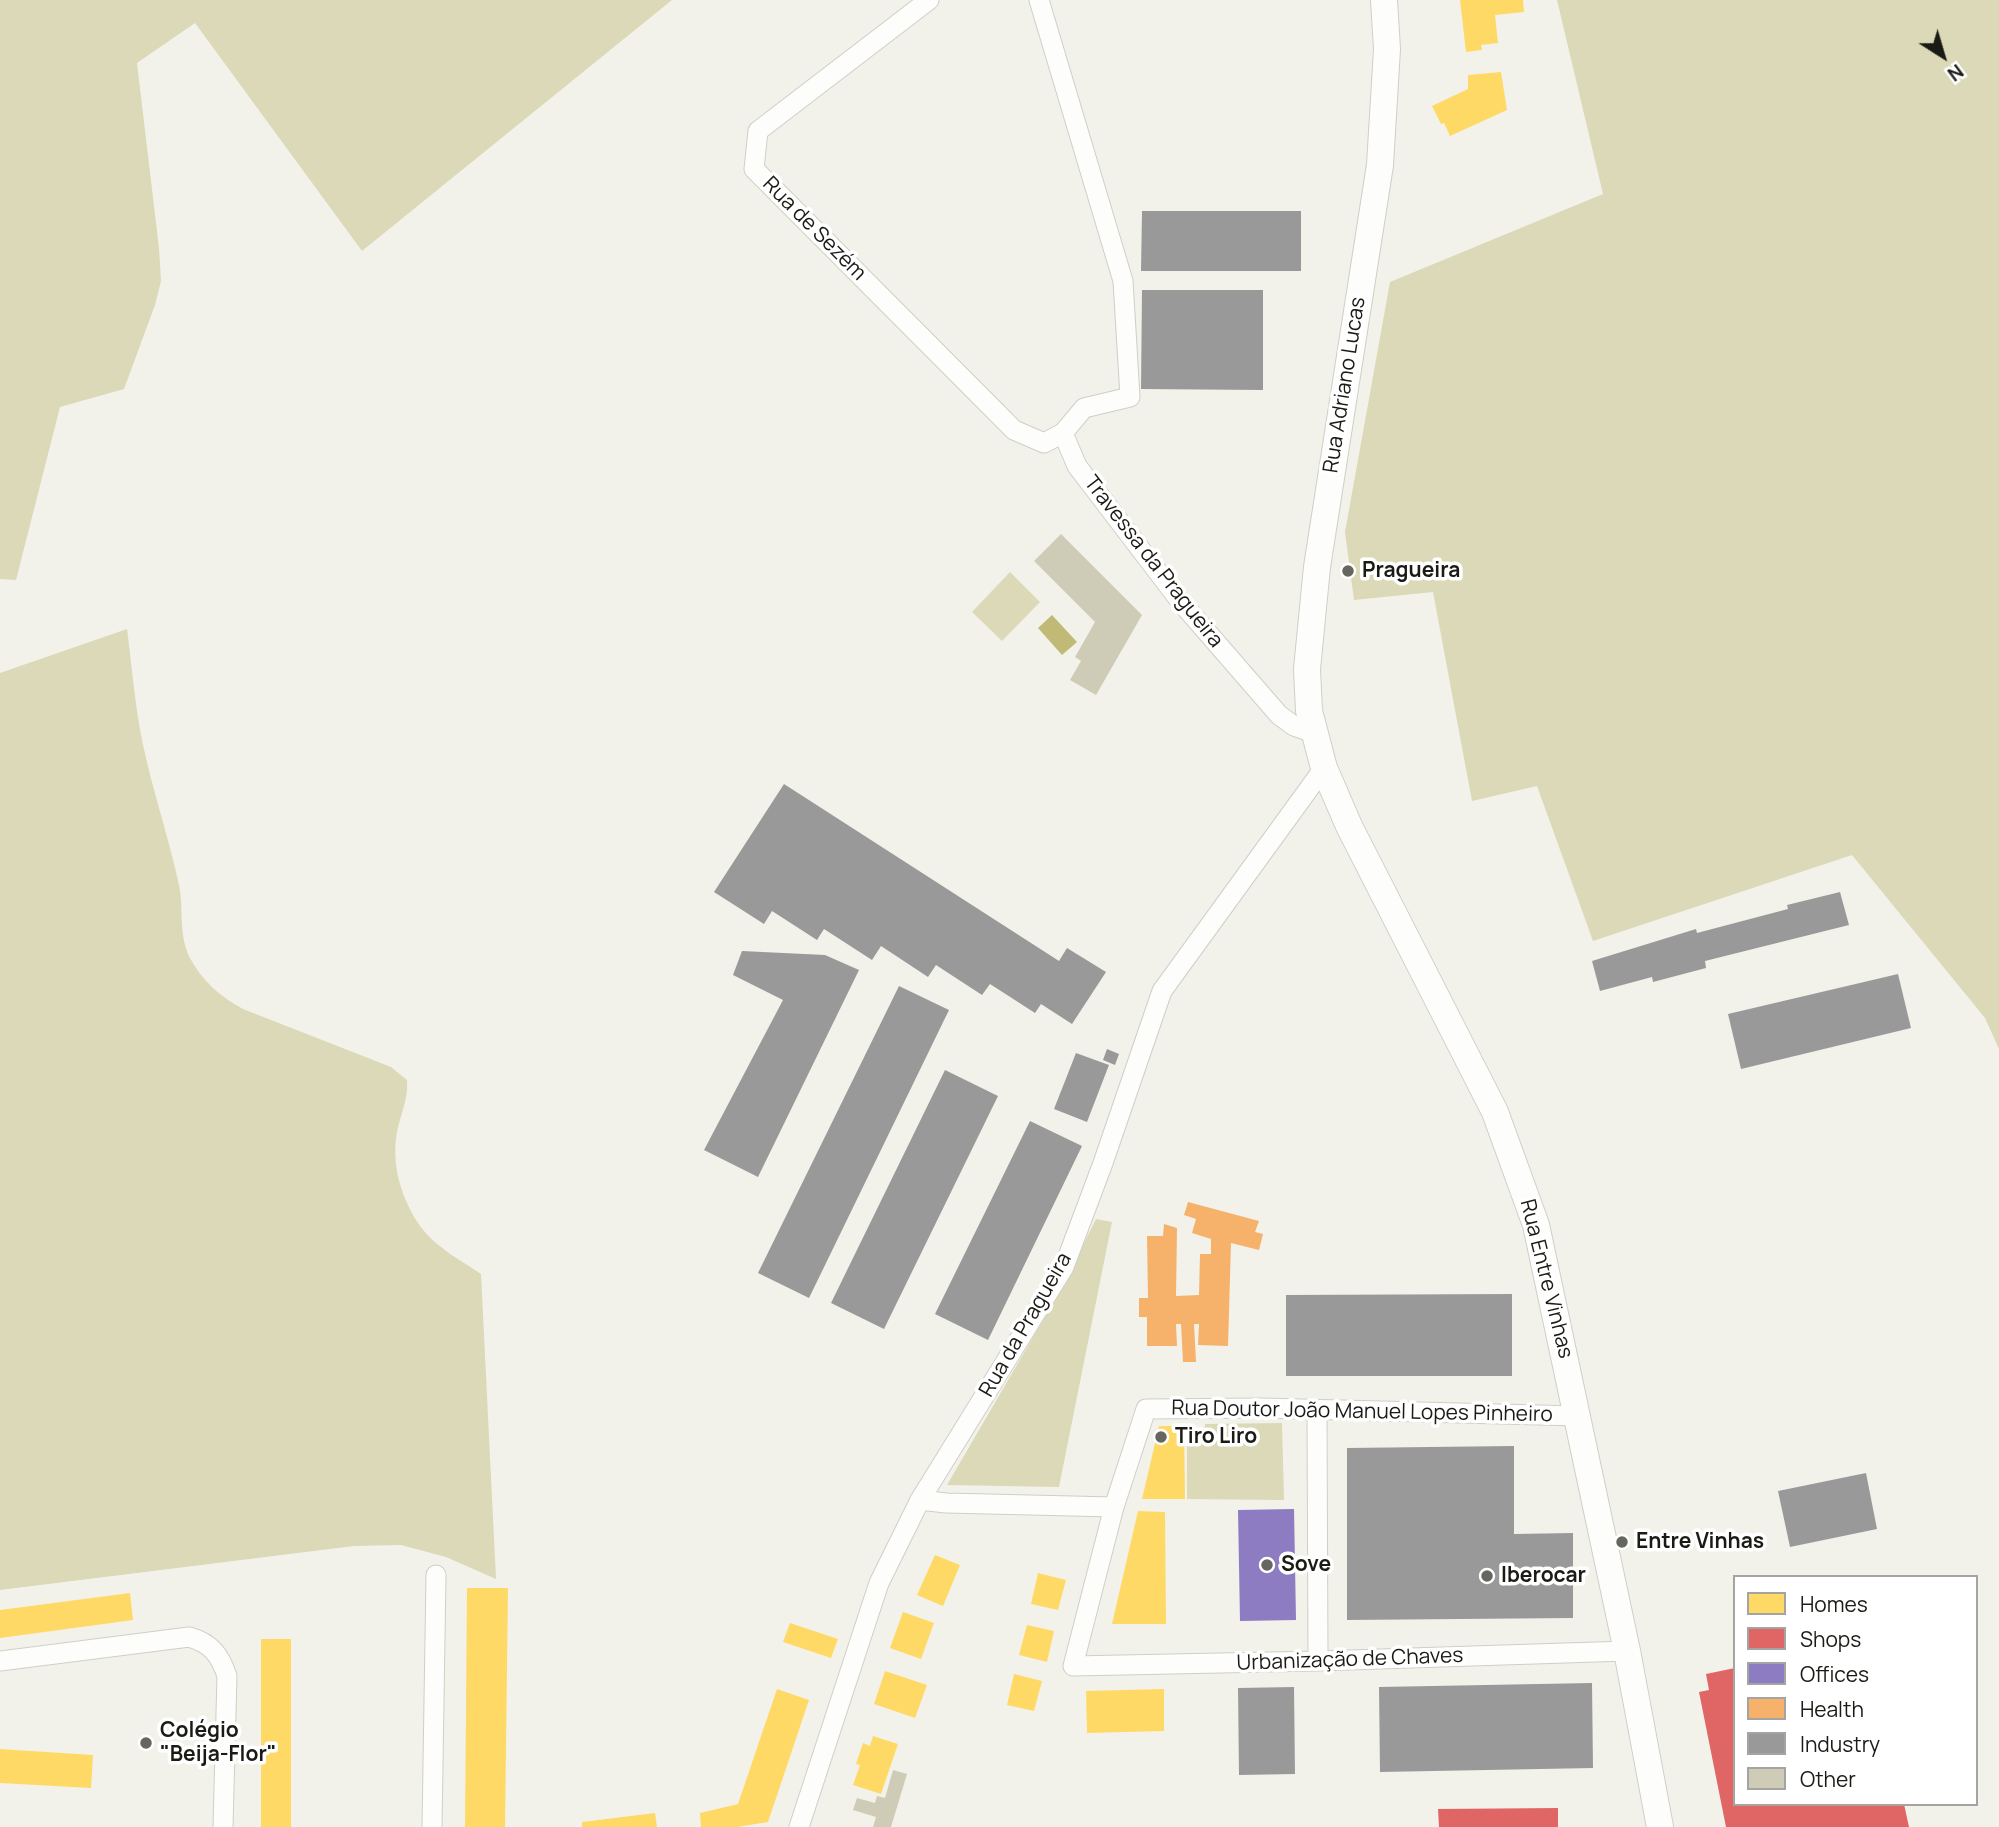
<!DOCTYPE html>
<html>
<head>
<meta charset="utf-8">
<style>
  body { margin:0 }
  #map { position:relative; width:1999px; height:1827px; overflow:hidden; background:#f2f2ea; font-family:Manrope,sans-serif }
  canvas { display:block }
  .legend { position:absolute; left:1733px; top:1575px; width:245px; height:231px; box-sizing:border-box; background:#fff; border:2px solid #a4a4a2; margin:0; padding:9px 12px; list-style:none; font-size:21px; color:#1b1b16 }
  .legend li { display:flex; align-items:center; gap:14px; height:35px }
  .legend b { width:35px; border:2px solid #a4a4a2 }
  .north { position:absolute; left:1908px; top:21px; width:70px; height:70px; -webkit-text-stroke:5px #fff; paint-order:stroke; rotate:143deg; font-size:19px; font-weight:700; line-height:28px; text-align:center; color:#1b1b16 }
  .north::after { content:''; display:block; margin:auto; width:24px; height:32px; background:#1b1b16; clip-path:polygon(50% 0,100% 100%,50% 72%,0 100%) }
</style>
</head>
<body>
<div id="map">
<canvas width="1999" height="1827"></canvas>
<ul class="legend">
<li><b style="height:19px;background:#ffd966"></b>Homes</li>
<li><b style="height:19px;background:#e06666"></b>Shops</li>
<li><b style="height:19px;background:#8e7cc3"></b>Offices</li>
<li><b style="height:19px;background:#f6b26b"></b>Health</li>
<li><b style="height:19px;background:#999"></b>Industry</li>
<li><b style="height:19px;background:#ceccb6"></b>Other</li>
</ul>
<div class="north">N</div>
</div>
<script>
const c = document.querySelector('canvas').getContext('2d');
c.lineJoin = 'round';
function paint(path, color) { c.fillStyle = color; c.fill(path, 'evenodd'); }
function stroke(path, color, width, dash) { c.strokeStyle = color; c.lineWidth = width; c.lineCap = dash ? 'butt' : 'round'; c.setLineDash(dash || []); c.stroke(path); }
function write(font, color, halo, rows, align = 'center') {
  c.font = font + ' Manrope,sans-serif'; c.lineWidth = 7; c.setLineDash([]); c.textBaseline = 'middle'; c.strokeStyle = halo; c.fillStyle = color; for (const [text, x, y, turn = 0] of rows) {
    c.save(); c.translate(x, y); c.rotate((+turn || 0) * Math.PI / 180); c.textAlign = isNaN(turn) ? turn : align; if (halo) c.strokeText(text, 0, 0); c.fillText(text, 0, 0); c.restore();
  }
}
const green = new Path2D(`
  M 0,0 L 672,0 L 362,251 L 195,23 L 137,63 L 159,248 L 161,281 L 155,305 L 124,389 L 60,407 L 16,580 L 0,579 Z
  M 1557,0 L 1999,0 L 1999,1049 L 1985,1018 L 1852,855 L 1593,941 L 1537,786 L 1472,801 L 1433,592 L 1354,600 L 1345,532 L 1390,282 L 1603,194 Z
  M 1010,572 L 1040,602 L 1002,641 L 972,612 Z
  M 127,629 C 132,667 135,707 143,745 C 153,792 169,838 179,885 C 184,909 178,935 190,958 C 202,981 221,997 243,1009 L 391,1067 L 407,1080 C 409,1100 398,1119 396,1139 C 392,1170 404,1206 424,1231 C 439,1249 462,1261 481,1274 L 496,1579 L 446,1557 L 401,1545 L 354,1546 L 0,1590 L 0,673 Z
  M 1096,1219 L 1112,1222 L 1059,1487 L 947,1485 L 1060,1291 Z
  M 1282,1423 L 1284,1500 L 1187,1499 L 1187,1441 L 1205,1440 L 1205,1424 Z`);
const water = new Path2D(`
  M 1052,615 L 1077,642 L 1062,655 L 1038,628 Z`);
const homes = new Path2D(`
  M 1460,0 L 1523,0 L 1524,12 L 1495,15 L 1498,43 L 1481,45 L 1482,50 L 1466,52 Z
  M 1501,72 L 1507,110 L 1450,136 L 1444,123 L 1441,124 L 1432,106 L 1468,89 L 1468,75 Z
  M 1159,1426 L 1184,1426 L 1185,1499 L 1142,1499 Z
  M 1138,1511 L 1165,1512 L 1166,1624 L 1112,1624 Z
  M 935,1555 L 960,1565 L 943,1606 L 917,1595 Z
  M 1038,1573 L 1066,1580 L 1058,1610 L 1031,1604 Z
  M 467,1588 L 508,1588 L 505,1827 L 465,1827 Z
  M 130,1593 L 133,1620 L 0,1638 L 0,1610 Z
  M 903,1612 L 934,1623 L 921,1659 L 890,1648 Z
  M 790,1623 L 838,1639 L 831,1658 L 783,1642 Z
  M 1027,1625 L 1054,1631 L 1047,1662 L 1019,1655 Z
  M 261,1639 L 291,1639 L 291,1827 L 261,1827 Z
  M 885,1671 L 927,1685 L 915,1718 L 874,1704 Z
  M 1014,1674 L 1042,1681 L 1034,1711 L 1007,1705 Z
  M 777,1689 L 809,1700 L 768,1822 L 737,1827 L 701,1827 L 700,1813 L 738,1804 Z
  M 1164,1689 L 1164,1731 L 1087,1733 L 1086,1691 Z
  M 873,1736 L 898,1744 L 881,1794 L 853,1785 L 860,1765 L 856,1764 L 863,1743 L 870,1746 Z
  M 0,1749 L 93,1755 L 91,1788 L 0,1783 Z
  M 655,1813 L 657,1827 L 582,1827 L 582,1822 Z`);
const shops = new Path2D(`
  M 1735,1668 L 1735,1804 L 1904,1804 L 1909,1827 L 1726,1827 L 1699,1692 L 1709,1690 L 1706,1674 Z
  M 1558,1808 L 1558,1827 L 1439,1827 L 1438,1809 Z`);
const offices = new Path2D(`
  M 1294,1509 L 1296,1620 L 1240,1621 L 1238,1510 Z`);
const health = new Path2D(`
  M 1188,1202 L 1259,1221 L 1255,1232 L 1263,1234 L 1259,1250 L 1231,1243 L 1228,1346 L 1198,1345 L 1199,1324 L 1194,1324 L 1196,1362 L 1183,1362 L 1181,1324 L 1176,1324 L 1177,1346 L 1147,1346 L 1147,1317 L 1139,1317 L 1139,1298 L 1148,1298 L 1147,1236 L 1163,1236 L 1164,1224 L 1177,1228 L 1176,1296 L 1199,1295 L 1200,1254 L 1211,1254 L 1211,1239 L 1192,1233 L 1196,1219 L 1184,1215 Z`);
const industry = new Path2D(`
  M 1142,211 L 1301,211 L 1301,271 L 1141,271 Z
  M 1142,290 L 1263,290 L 1263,390 L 1141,389 Z
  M 784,784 L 1059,961 L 1067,948 L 1106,972 L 1072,1024 L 1041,1004 L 1035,1013 L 990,984 L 982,995 L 936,965 L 928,977 L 881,946 L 872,960 L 824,929 L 817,940 L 772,911 L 764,924 L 714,892 Z
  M 1840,892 L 1849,925 L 1705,961 L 1706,968 L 1653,982 L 1652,977 L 1600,991 L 1592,961 L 1696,929 L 1697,933 L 1788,909 L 1787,905 Z
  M 742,951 L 825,955 L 859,970 L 758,1177 L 704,1150 L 783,1000 L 733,975 Z
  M 1898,974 L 1911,1028 L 1741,1069 L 1728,1014 Z
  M 899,986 L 949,1010 L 809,1298 L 758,1273 Z
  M 1107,1049 L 1119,1054 L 1115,1065 L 1103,1060 Z
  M 1076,1053 L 1109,1065 L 1087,1122 L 1054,1109 Z
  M 945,1070 L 998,1096 L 884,1329 L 831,1303 Z
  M 1030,1121 L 1082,1146 L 988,1340 L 935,1314 Z
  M 1512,1294 L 1512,1376 L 1286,1376 L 1286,1295 Z
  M 1514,1446 L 1514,1534 L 1573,1533 L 1573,1618 L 1347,1620 L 1347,1448 Z
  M 1866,1473 L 1877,1529 L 1790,1547 L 1778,1491 Z
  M 1592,1683 L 1593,1768 L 1380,1772 L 1379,1687 Z
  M 1294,1687 L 1295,1774 L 1239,1775 L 1238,1688 Z`);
const building = new Path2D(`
  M 1061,534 L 1142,615 L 1096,695 L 1070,680 L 1081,661 L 1075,657 L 1095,622 L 1034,561 Z
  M 893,1770 L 907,1774 L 891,1827 L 873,1827 L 876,1817 L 853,1810 L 857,1798 L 875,1803 L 877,1796 L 885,1798 Z`);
const street = new Path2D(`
  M 929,0 L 758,131 L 754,169 L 1014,430 L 1044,443 L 1063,433
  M 1039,0 L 1123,281 L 1130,397 L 1084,408 L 1063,433 L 1077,466 L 1180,601 L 1279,715 L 1294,726 L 1314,733
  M 1317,1411 L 1318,1661
  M 1579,1416 L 1262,1408 L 1146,1409 L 1114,1507 L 1073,1666 L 1318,1661 L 1627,1651
  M 920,1500 L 946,1503 L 1114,1507
  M 0,1661 L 189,1637 C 211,1643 220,1655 227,1676 L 223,1827
  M 432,1827 L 436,1575
  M 799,1827 L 879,1583 L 920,1500 L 1064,1267 L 1103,1163 L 1162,991 L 1324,768`);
const secondary = new Path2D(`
  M 1384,0 L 1387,49 L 1380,165 L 1317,567 L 1307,669 L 1309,711 L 1324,768 L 1349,826 L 1495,1112 L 1536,1225 L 1627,1651 L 1660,1827`);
const markers = [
  [1348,571,7,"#666660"],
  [1161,1437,7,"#666660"],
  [1622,1542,7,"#666660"],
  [1267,1565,7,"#666660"],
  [1487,1576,7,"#666660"],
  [146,1743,7,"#666660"]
];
const streetNames = [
  ["Rua de Sezém",814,229,45],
  ["Rua Adriano Lucas",1345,385,-81],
  ["Travessa da Pragueira",1153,562,52],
  ["Rua Entre Vinhas",1546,1279,76],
  ["Rua da Pragueira",1026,1325,-60],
  ["Rua Doutor João Manuel Lopes Pinheiro",1362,1412,1],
  ["Urbanização de Chaves",1350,1660,-2]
];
const poiNames = [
  ["Pragueira",1362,571],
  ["Tiro Liro",1175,1437],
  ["Entre Vinhas",1636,1542],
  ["Sove",1281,1565],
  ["Iberocar",1501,1576],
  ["Colégio",160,1731],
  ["\"Beija-Flor\"",160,1755]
];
paint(green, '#dbd9b8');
paint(water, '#c0ba76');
paint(homes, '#ffd966');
paint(shops, '#e06666');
paint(offices, '#8e7cc3');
paint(health, '#f6b26b');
paint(industry, '#999');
paint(building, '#ceccb6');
stroke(street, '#cfcfc9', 21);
stroke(secondary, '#cfcfc9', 28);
stroke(street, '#fdfdfc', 19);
stroke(secondary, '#fdfdfc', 26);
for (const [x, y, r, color] of markers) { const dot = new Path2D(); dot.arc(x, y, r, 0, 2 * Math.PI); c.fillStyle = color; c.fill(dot); stroke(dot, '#fff', 2.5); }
write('21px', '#1b1b16', '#fff', streetNames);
write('bold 21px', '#1b1b16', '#fff', poiNames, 'left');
</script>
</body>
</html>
